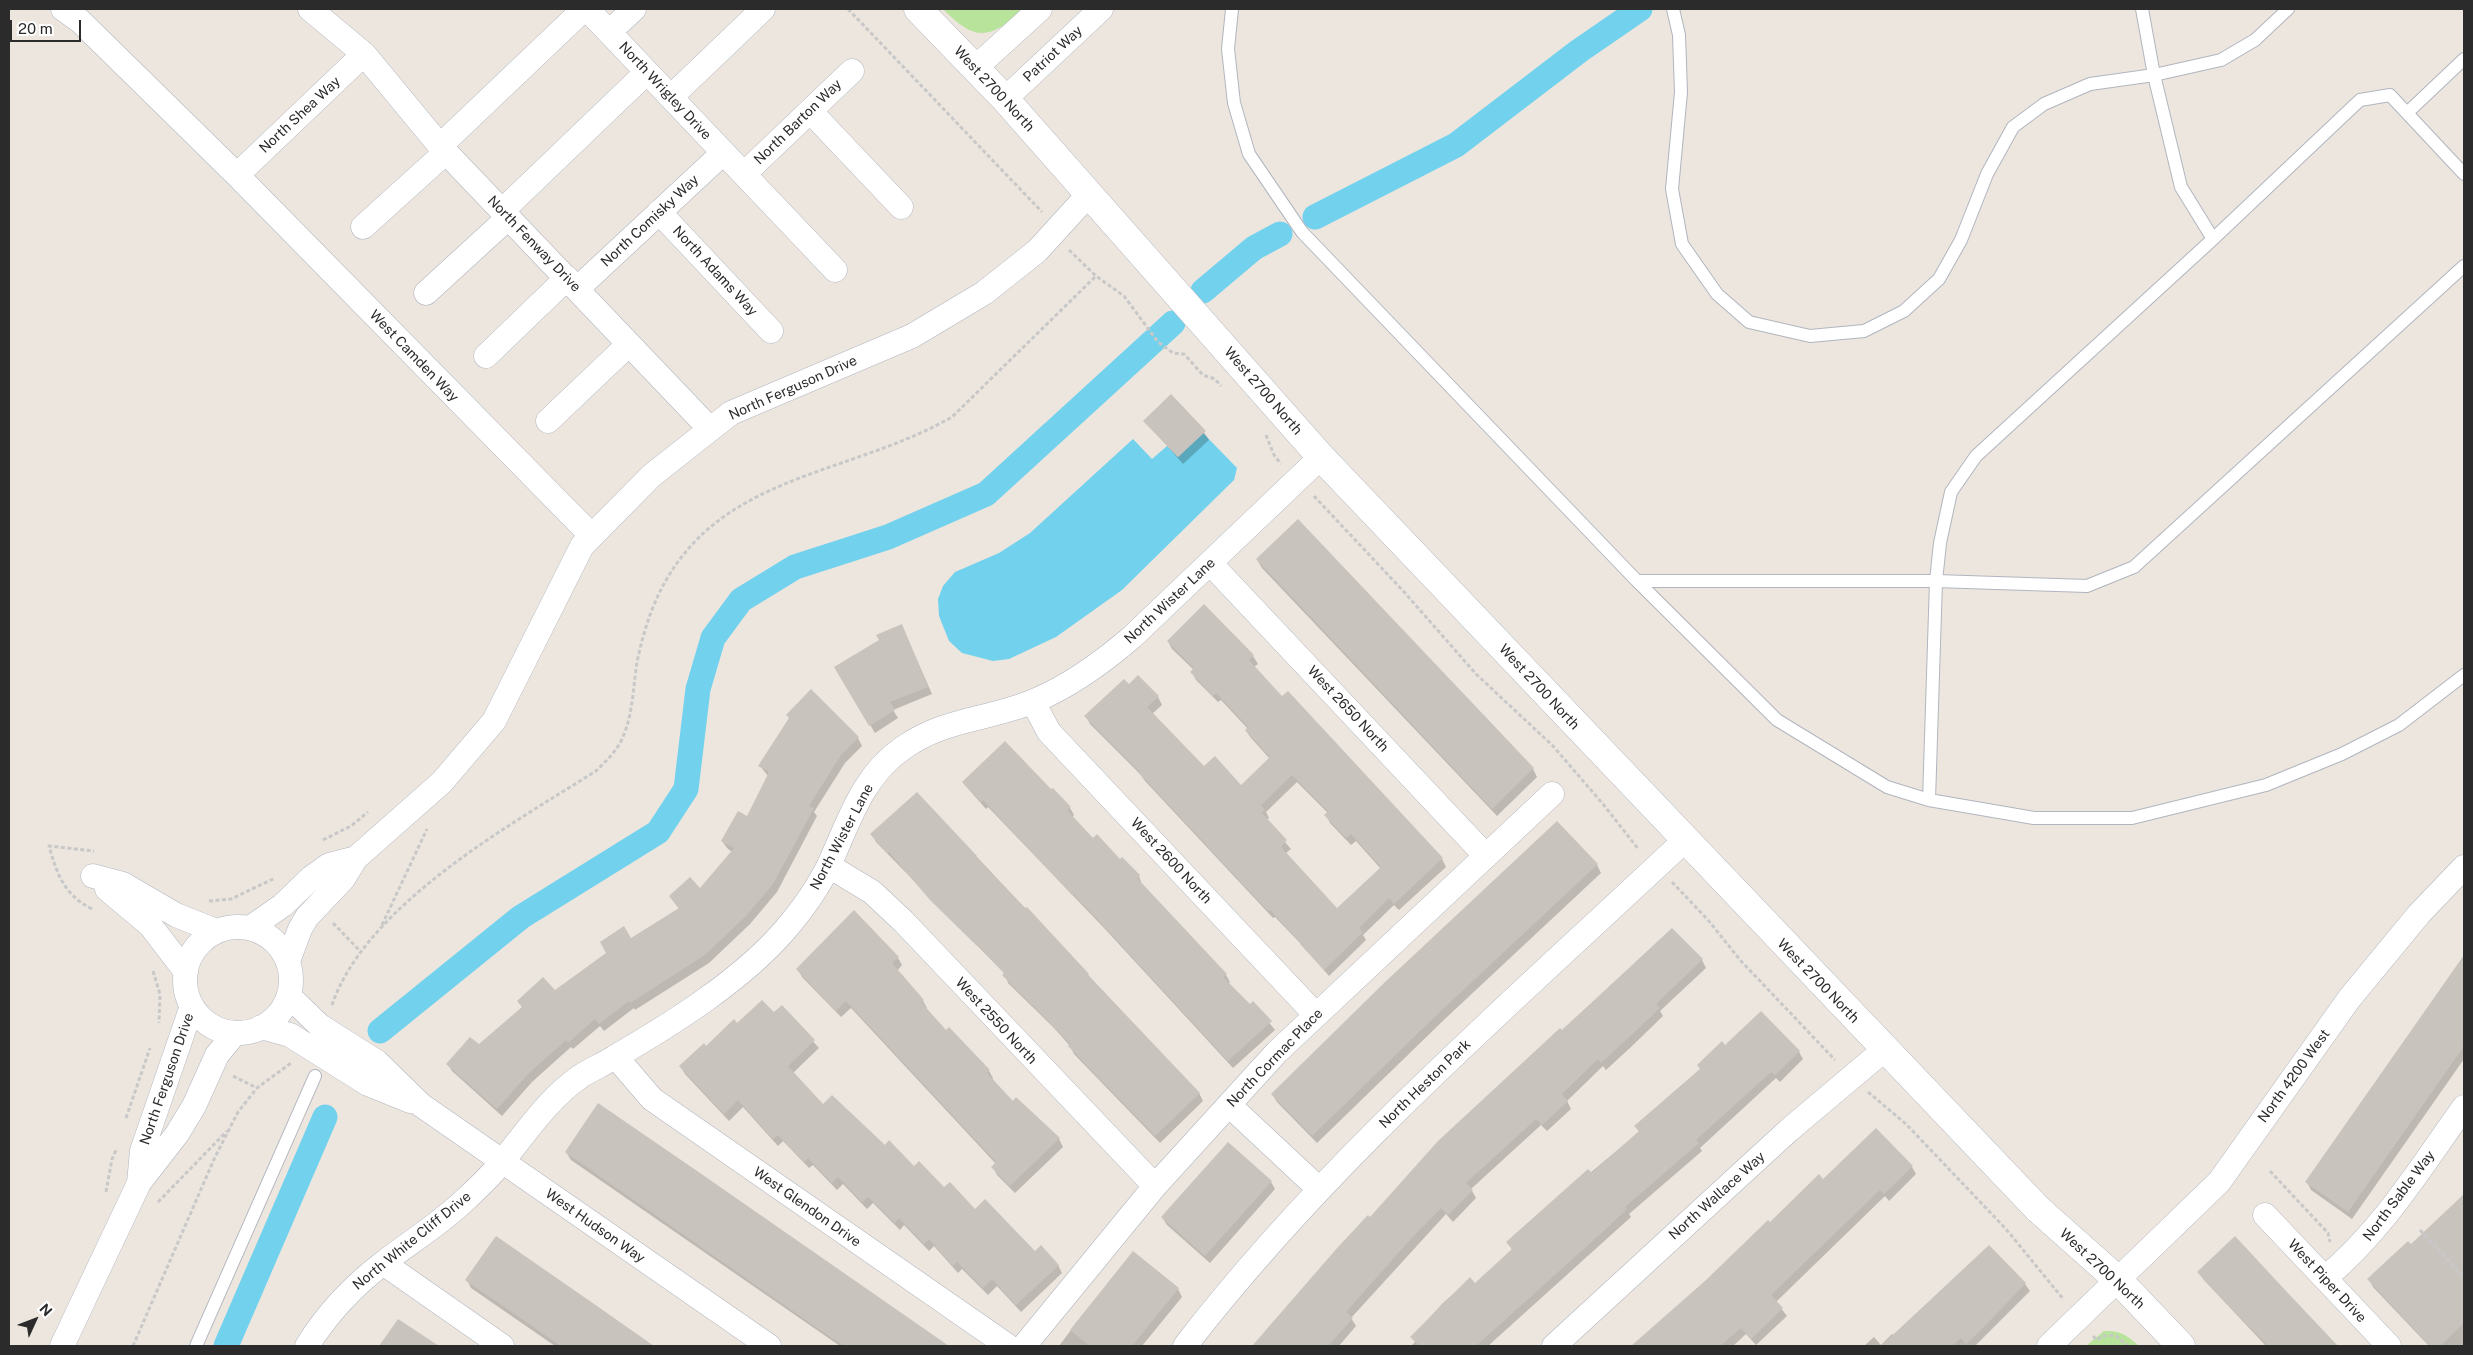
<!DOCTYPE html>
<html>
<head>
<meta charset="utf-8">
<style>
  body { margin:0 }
  #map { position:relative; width:2473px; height:1355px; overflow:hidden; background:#ede6de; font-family:"Public Sans",sans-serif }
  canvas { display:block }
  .frame { position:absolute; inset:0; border:10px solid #2b2b2b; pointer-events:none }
  .north { position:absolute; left:10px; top:1295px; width:50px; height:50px; -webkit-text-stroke:4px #fff; paint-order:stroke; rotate:47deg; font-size:14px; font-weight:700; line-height:20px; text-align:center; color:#2b2b2b }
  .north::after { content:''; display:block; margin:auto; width:18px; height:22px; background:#2b2b2b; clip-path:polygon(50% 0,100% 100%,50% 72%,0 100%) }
  .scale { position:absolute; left:10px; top:20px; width:71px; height:22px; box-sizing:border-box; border:2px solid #2b2b2b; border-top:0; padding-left:6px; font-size:15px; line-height:18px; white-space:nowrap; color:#2b2b2b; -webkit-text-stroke:4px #fff; paint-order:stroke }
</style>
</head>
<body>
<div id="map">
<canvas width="2473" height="1355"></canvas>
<div class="frame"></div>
<div class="north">N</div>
<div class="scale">20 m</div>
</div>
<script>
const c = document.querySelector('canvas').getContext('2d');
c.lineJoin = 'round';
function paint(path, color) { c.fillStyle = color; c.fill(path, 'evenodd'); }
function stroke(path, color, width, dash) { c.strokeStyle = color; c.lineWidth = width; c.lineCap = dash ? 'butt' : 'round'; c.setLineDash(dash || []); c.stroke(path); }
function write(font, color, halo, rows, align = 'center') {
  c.font = font + ' "Public Sans",sans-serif'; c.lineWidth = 4; c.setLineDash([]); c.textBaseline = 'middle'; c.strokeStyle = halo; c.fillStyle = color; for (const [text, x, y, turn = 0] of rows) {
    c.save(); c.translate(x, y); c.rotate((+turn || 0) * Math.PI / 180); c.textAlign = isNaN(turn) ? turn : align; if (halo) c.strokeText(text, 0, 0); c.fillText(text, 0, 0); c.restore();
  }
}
const green = new Path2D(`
  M 943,9 L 1023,9 C 990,40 975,42 943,9 Z
  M 2104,1331 C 2120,1330 2127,1335 2139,1346 L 2086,1346 Z`);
const water = new Path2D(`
  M 1203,433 L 1237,468 L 1234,480 L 1122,590 L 1056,637 L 1009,659 L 993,661 L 962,653 L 949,641 L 939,616 L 938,599 L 943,586 L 955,572 L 999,553 L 1030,533 L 1133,439 L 1152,459 L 1167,446 L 1178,457 Z`);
const shadow = new Path2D(`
  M 1145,421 L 1204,432 L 1209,440 L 1183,464 Z
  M 1298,521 L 1533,769 L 1537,777 L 1497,816 L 1262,568 L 1257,560 Z
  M 1204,606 L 1253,656 L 1258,664 L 1254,667 L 1282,698 L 1442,859 L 1446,867 L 1399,910 L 1394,905 L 1363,935 L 1366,940 L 1329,976 L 1301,944 L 1275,917 L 1273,918 L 1145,781 L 1140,774 L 1090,724 L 1086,716 L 1129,686 L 1158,697 L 1162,705 L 1152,714 L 1204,768 L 1241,787 L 1270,759 L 1251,738 L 1246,731 L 1248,729 L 1221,700 L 1218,702 L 1196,680 L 1192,672 L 1194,670 L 1172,649 L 1168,641 ZM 1297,782 L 1328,813 L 1326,815 L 1330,823 L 1351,845 L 1356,841 L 1381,869 L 1337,909 L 1285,854 L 1291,849 L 1266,820 L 1269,818 L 1266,812 Z
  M 902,626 L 932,694 L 893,710 L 898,718 L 875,733 L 836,668 Z
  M 811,691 L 858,738 L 862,746 L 845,763 L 814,812 L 817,816 L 777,892 L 750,924 L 709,963 L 635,1010 L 634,1008 L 604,1031 L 600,1026 L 573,1049 L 571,1047 L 532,1082 L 502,1116 L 452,1071 L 448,1064 L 479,1046 L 523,1008 L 518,1001 L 555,992 L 680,910 L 670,897 L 700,890 L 732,852 L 727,848 L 722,841 L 747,818 L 768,776 L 760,766 Z
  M 963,783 L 1070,808 L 1074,815 L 1072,817 L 1093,840 L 1139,876 L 1142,885 L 1226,975 L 1230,982 L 1228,984 L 1250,1006 L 1253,1003 L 1275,1030 L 1233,1068 L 1105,929 L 988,807 L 986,809 Z
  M 872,835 L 976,856 L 1199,1093 L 1203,1101 L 1160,1143 L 1074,1054 L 1070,1046 L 1054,1028 L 1008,983 L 1005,974 L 876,842 Z
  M 1597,865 L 1601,873 L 1447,1017 L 1317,1143 L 1277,1102 L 1272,1094 Z
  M 1672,930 L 1702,960 L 1706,968 L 1660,1011 L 1663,1016 L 1631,1047 L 1606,1070 L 1603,1066 L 1567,1101 L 1571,1109 L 1547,1131 L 1541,1125 L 1471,1189 L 1476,1198 L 1453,1222 L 1446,1214 L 1351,1318 L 1356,1326 L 1339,1346 L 1253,1346 L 1439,1142 Z
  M 2464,957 L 2464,1059 L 2352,1219 L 2311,1190 L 2307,1182 Z
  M 898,958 L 902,965 L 897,971 L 923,1001 L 927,1008 L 926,1009 L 946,1032 L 989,1071 L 993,1078 L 992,1080 L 1013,1102 L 1059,1139 L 1063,1147 L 1015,1193 L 997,1175 L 993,1167 L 996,1164 L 851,1008 L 841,1017 L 802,977 L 798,969 Z
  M 782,1007 L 819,1048 L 793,1073 L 823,1106 L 885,1146 L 1035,1253 L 1058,1265 L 1062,1273 L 1021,1312 L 997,1286 L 988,1295 L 962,1269 L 958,1273 L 934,1246 L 929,1251 L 904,1225 L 900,1230 L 873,1203 L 867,1209 L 843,1184 L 837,1190 L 813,1165 L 809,1168 L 783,1141 L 778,1146 L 743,1107 L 729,1121 L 685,1074 L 680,1066 L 737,1025 L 774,1014 Z
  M 1725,1047 L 1799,1052 L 1803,1059 L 1780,1082 L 1776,1078 L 1700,1148 L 1702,1151 L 1629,1214 L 1631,1217 L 1611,1235 L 1488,1346 L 1411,1346 L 1415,1342 L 1412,1337 L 1443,1303 L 1470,1279 L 1475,1285 L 1512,1250 L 1508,1242 L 1639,1132 L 1636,1126 Z
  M 599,1105 L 948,1346 L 840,1346 L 571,1160 L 566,1152 Z
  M 1912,1167 L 1916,1174 L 1889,1201 L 1885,1196 L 1776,1302 L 1787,1316 L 1756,1345 L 1746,1334 L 1733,1346 L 1632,1346 L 1823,1181 Z
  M 1271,1182 L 1275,1189 L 1210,1263 L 1167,1225 L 1162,1217 Z
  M 2464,1196 L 2464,1346 L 2429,1346 L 2373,1287 L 2369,1279 L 2411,1246 Z
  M 496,1238 L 652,1346 L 555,1346 L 471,1288 L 467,1280 Z
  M 2235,1238 L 2336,1346 L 2266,1346 L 2203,1279 L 2199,1272 Z
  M 1989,1246 L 2025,1284 L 2030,1291 L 1975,1346 L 1864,1346 L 1874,1337 L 1881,1345 L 1892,1334 L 1894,1336 Z
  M 1178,1289 L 1182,1297 L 1142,1346 L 1059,1346 L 1071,1330 Z
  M 399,1320 L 436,1346 L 381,1346 Z`);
const canal = new Path2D(`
  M 1315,217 L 1456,145 L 1579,51 L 1640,9
  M 1203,291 L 1254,248 L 1280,234
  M 380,1031 L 521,917 L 658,832 L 686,789 L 698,689 L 713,638 L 741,600 L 795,567 L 888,537 L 986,494 L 1173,323
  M 226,1346 L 325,1117`);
const building = new Path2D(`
  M 1171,394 L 1206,431 L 1178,457 L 1143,421 Z
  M 1298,519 L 1534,768 L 1492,809 L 1256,559 Z
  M 1204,604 L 1254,655 L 1249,660 L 1282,696 L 1288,691 L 1443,858 L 1394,904 L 1389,898 L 1359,928 L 1363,932 L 1324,970 L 1300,944 L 1301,943 L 1270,910 L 1268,911 L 1139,773 L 1140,772 L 1084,716 L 1124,679 L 1129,684 L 1138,675 L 1159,696 L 1147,707 L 1204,766 L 1215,756 L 1241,785 L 1270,757 L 1245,730 L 1248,727 L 1216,693 L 1213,696 L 1190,672 L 1194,668 L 1167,641 ZM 1292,775 L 1328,811 L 1324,815 L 1346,838 L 1351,834 L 1381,867 L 1337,908 L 1281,847 L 1287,840 L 1262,813 L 1265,810 L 1261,805 Z
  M 902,624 L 928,687 L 890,702 L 895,710 L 869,726 L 834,667 L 879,640 L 876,635 Z
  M 811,689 L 859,737 L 841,755 L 809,806 L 814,808 L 773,884 L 746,916 L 705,955 L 630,1003 L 629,1001 L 599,1024 L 595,1019 L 568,1043 L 566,1040 L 528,1074 L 497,1109 L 446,1064 L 470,1037 L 479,1044 L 522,1007 L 517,1001 L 543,977 L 555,990 L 606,953 L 600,942 L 624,926 L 631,938 L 679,908 L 669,896 L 690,877 L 700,888 L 734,848 L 721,841 L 738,811 L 747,816 L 769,772 L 758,766 L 789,718 L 786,715 Z
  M 1005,741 L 1051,789 L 1053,788 L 1071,807 L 1067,810 L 1093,838 L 1097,834 L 1120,859 L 1122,857 L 1140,875 L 1137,878 L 1227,974 L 1223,977 L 1250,1004 L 1253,1001 L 1272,1021 L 1228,1061 L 1099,921 L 1073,894 L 1072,895 L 983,800 L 981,802 L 962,782 Z
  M 917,792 L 977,856 L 976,857 L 1025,908 L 1027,907 L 1089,974 L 1088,975 L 1200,1093 L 1155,1136 L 1068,1046 L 1070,1044 L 1048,1021 L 1002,975 L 1004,973 L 978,945 L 977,946 L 930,900 L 889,852 L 887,853 L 870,834 Z
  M 1557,821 L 1598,864 L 1443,1009 L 1312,1136 L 1271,1094 L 1384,983 Z
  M 854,910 L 899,957 L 892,963 L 924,1000 L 921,1002 L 946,1030 L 949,1027 L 990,1070 L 987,1073 L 1013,1101 L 1016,1097 L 1060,1138 L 1010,1186 L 991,1167 L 996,1162 L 846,1001 L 836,1011 L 796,969 Z
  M 1672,928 L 1703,959 L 1656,1004 L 1660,1008 L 1627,1039 L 1601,1063 L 1598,1059 L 1562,1094 L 1568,1101 L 1542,1125 L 1536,1119 L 1466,1183 L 1473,1190 L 1448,1215 L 1441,1208 L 1408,1242 L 1346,1312 L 1353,1318 L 1328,1346 L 1252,1346 L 1338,1247 L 1368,1215 L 1370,1217 L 1438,1141 L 1560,1028 L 1562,1030 Z
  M 2464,955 L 2464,1046 L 2348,1212 L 2305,1182 Z
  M 762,1000 L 774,1012 L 782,1005 L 815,1040 L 788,1066 L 823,1104 L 832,1095 L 885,1145 L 889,1140 L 914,1166 L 919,1161 L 944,1187 L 950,1182 L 975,1209 L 985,1199 L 1035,1251 L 1041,1245 L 1059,1265 L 1016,1305 L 992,1279 L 983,1288 L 957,1262 L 953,1266 L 929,1239 L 924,1244 L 899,1218 L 895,1223 L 868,1197 L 862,1202 L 838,1177 L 832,1183 L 808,1158 L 804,1162 L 778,1135 L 773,1139 L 738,1100 L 724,1114 L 679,1066 L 704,1043 L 706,1046 L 734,1019 L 737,1023 Z
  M 1761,1011 L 1800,1051 L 1775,1075 L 1771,1072 L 1696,1140 L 1699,1143 L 1625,1207 L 1627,1209 L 1607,1228 L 1476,1346 L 1420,1346 L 1410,1337 L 1470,1277 L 1475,1283 L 1512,1249 L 1506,1242 L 1588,1169 L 1592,1173 L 1639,1131 L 1634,1126 L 1700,1069 L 1697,1065 L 1722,1041 L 1725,1045 Z
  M 598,1103 L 700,1173 L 949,1346 L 844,1346 L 820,1330 L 565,1152 Z
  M 1876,1128 L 1913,1166 L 1884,1194 L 1880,1190 L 1771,1295 L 1783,1308 L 1751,1339 L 1741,1328 L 1720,1346 L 1631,1346 L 1706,1280 L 1768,1220 L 1770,1222 L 1819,1174 L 1823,1179 Z
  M 1228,1142 L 1272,1181 L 1205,1256 L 1161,1217 Z
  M 2464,1194 L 2464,1323 L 2440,1346 L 2430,1346 L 2367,1279 L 2408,1241 L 2411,1244 Z
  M 496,1236 L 597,1306 L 654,1346 L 561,1346 L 465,1280 Z
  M 2235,1236 L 2286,1291 L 2338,1346 L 2268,1346 L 2231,1308 L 2197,1272 Z
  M 1989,1245 L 2026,1283 L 1980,1331 L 1966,1344 L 1961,1338 L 1952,1346 L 1881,1346 Z
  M 1133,1251 L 1179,1288 L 1132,1346 L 1090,1346 L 1070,1330 Z
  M 398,1319 L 439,1346 L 379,1346 Z`);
const path = new Path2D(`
  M 848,9 L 1042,212
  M 1069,250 L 1096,276 L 1124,296 L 1158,342 L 1173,353 L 1184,354 L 1203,375 L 1215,379 L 1221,386
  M 1266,435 L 1274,455 L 1281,464
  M 1314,496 L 1405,593 L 1476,674 L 1553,746 L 1603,804 L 1639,850
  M 323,840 L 351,826 L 368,812
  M 1672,882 L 1708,920 L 1741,961 L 1835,1060
  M 209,901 L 231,899 L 275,878
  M 92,909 C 64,895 57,874 49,846 L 94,851
  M 333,923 L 362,953
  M 382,925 L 427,829
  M 153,971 L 160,994 L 159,1023
  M 332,1005 C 366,905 510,825 596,771 C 606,761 616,752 622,739 C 633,715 633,688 637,662 C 641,643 646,625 653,607 C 708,473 843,479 952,417 L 1096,276
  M 233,1076 L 257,1088
  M 1868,1092 L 1906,1124 L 2006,1229 L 2064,1300
  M 126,1118 L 150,1048
  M 2270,1171 L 2328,1233 L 2330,1242
  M 106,1192 L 112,1159 L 117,1148
  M 158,1202 L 227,1131
  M 2420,1230 L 2464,1277
  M 2093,1336 L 2097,1340 L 2102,1336 L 2115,1335 L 2128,1346
  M 133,1346 L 215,1157 L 238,1112 L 257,1088 L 291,1063`);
const lane = new Path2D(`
  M 1232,9 L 1228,49 L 1234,103 L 1249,154 L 1302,232 L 1637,581 L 1777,720 L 1887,787 L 1929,800 L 2034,818 L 2132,818 L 2266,785 L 2342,754 L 2399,725 L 2464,675
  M 1673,9 L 1679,35 L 1681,92 L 1672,189 L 1682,244 L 1717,294 L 1749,322 L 1810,336 L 1864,331 L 1904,311 L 1939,279 L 1961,240 L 1987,174 L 2013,127 L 2044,104 L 2090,84 L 2154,75 L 2221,60 L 2255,40 L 2288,9
  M 2142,9 L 2154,75 L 2181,187 L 2213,239
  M 2407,113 L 2464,59
  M 1637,581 L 1936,581 L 2087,586 L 2134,567 L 2464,266
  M 1929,800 L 1936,581 L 1940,543 L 1951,492 L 1976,456 L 2213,239 L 2360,100 L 2390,95 L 2464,174
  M 196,1346 L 315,1076`);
const street = new Path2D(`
  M 63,9 L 80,21 L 237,175 L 592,536
  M 310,9 L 364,54 L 440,146 L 710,429
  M 587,9 L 835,270
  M 609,32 L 634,9
  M 975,68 L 1040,9
  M 671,97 L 763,9
  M 1005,99 L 1101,9
  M 810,111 L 901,207
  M 440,146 L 584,9
  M 744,174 L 852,71
  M 237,175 L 364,54
  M 502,211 L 647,72
  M 659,212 L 771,331
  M 363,227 L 446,152
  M 577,289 L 723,153
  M 426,293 L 509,217
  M 486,356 L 567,278
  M 548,421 L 629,344
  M 1210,563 L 1486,856
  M 1033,702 L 1049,732 L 1316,1015
  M 829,866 L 872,892 L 903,921 L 1155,1186
  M 93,876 L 123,884 L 176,915 L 216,931
  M 107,889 L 150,925 L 186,972
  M185 980a53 53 0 1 1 106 0a53 53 0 1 1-106 0Z
  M 250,928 L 283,905 L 311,878 L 329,865 L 356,858
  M 288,961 L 300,929 L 307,917 L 343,879 L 356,858 L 442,782 L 494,721 L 582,546 L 651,476 L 731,413 L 912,336 L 984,293 L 1037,251 L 1089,194
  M 289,996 L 320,1026 L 377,1062 L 421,1105 L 769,1346
  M 261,1027 L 290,1035 L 368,1084 L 410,1101
  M 616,1057 L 652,1099 L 1008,1346
  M 1229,1105 L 1319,1189
  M 139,1183 L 142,1151 L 192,1006
  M 2265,1215 L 2389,1346
  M 383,1263 L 502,1346
  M 2325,1278 C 2382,1231 2421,1167 2464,1107
  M 62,1346 L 139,1183 L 177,1134 L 194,1106 L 217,1055 L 235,1033
  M 307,1346 C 327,1314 352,1287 382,1264 C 410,1242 440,1224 466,1199 C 480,1186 494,1173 505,1158 C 528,1130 550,1097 581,1076 C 592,1069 604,1064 615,1057 C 672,1024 742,980 785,930 C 802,910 818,888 829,865 C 849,822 862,776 903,748 C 945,718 989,720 1034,701 C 1070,686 1103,662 1132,637 L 1321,457
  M 1024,1346 L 1155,1186 L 1277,1052 L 1552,794
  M 1185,1346 C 1330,1158 1512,1003 1684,841
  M 1554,1346 L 1789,1130 L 1884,1050
  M 2049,1346 L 2219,1182 L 2349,999 L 2419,914 L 2464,867`);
const secondary = new Path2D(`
  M 918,9 L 1005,99 L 1321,457 L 2038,1209 L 2119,1281 L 2181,1346`);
const streetNames = [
  ["Patriot Way",1053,54,-43],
  ["West 2700 North",994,89,47],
  ["North Wrigley Drive",665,91,47],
  ["North Shea Way",300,115,-43],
  ["North Barton Way",798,122,-44],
  ["North Comisky Way",650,221,-43],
  ["North Fenway Drive",534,244,46],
  ["North Adams Way",715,271,47],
  ["West Camden Way",414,356,46],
  ["North Ferguson Drive",793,388,-24],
  ["West 2700 North",1263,391,49],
  ["North Wister Lane",1170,601,-43],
  ["West 2700 North",1539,687,47],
  ["West 2650 North",1348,709,47],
  ["North Wister Lane",842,837,-62],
  ["West 2600 North",1171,861,47],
  ["West 2700 North",1818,981,46],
  ["West 2550 North",996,1021,47],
  ["North Cormac Place",1275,1058,-46],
  ["North 4200 West",2294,1076,-54],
  ["North Ferguson Drive",167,1079,-71],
  ["North Heston Park",1425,1084,-44],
  ["North Wallace Way",1717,1196,-42],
  ["North Sable Way",2399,1196,-53],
  ["West Glendon Drive",807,1207,35],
  ["West Hudson Way",595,1226,35],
  ["North White Cliff Drive",412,1241,-39],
  ["West 2700 North",2102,1269,43],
  ["West Piper Drive",2327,1281,47]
];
paint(green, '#b7e39b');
paint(water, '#72d2ed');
paint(shadow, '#0003');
stroke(canal, '#72d2ed', 25);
paint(building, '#c8c3bd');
stroke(lane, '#b1b5bf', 14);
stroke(street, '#b1b5bf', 25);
stroke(secondary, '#b1b5bf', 29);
stroke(path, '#c8c8c8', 3, [4, 2.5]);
stroke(lane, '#fff', 12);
stroke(street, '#fff', 24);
stroke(secondary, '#fff', 28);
write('14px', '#2b2b2b', '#fff', streetNames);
</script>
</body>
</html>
